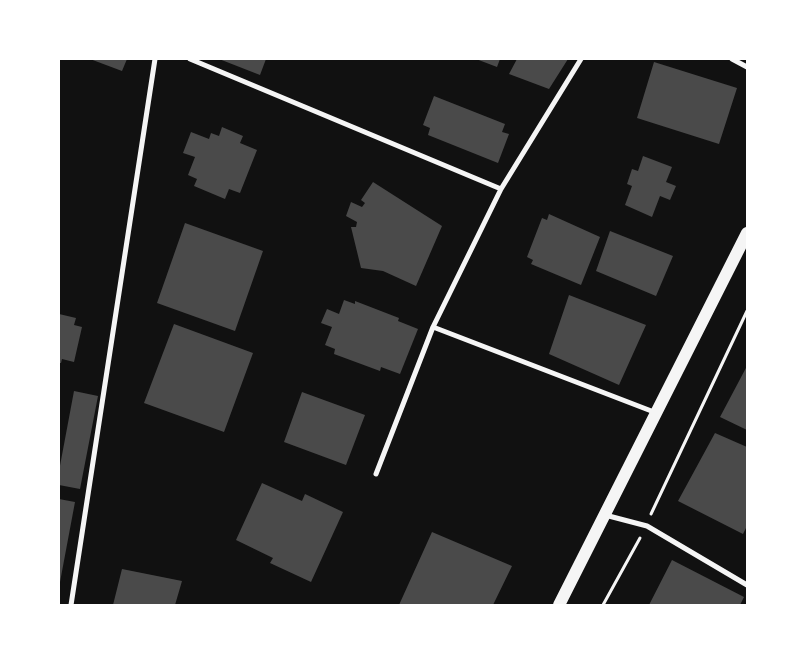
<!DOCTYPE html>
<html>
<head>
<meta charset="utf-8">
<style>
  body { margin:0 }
  #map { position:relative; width:806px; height:664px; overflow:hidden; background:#111; font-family:"Titillium Web",sans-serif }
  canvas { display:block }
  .frame { position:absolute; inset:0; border:60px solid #fff; pointer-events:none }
</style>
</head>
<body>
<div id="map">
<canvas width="806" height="664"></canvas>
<div class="frame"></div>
</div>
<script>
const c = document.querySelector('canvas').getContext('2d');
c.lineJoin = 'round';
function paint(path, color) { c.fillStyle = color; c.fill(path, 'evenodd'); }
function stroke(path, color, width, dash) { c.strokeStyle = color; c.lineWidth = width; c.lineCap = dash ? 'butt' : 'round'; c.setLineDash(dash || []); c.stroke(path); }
const building = new Path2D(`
  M 90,59 L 127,59 L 122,71 Z
  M 219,59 L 266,59 L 260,75 Z
  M 476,59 L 500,59 L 497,67 Z
  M 517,59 L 568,59 L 549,89 L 509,74 Z
  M 654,62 L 737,88 L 719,144 L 637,118 Z
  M 434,96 L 505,124 L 502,132 L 509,134 L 498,163 L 428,135 L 430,128 L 423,125 Z
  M 222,127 L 243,136 L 240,143 L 257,150 L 240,193 L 229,189 L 225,199 L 194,186 L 197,179 L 188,175 L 195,157 L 183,153 L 191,132 L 209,139 L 211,133 L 219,136 Z
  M 643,156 L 672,167 L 666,182 L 676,186 L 670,200 L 660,196 L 652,217 L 625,205 L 632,186 L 627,184 L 632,169 L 638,171 Z
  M 373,182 L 442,226 L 416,286 L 383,271 L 361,268 L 351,227 L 356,227 L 357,222 L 346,216 L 351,202 L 362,207 L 365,203 L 361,200 Z
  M 549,214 L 600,237 L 581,285 L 531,264 L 533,260 L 527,257 L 542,218 L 547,220 Z
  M 185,223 L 263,251 L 235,331 L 157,303 Z
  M 610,231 L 673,256 L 656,296 L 596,271 Z
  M 569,295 L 646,325 L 619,385 L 549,354 Z
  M 344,300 L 355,304 L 355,301 L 399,318 L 398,321 L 418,329 L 400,374 L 381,367 L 380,371 L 334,354 L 335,349 L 325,345 L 332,327 L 321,323 L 327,309 L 339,314 Z
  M 59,314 L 76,318 L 74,325 L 82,327 L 74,362 L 62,359 L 61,363 L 59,363 Z
  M 174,324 L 253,353 L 224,432 L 144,403 Z
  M 747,366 L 747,430 L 720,417 Z
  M 74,391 L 98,396 L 80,489 L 59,485 L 59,471 Z
  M 302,392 L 365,415 L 346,465 L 284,442 Z
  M 715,433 L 747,447 L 747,526 L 743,534 L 678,501 Z
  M 262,483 L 302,501 L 305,494 L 343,512 L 311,582 L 270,563 L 273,558 L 236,540 Z
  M 59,499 L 75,502 L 60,582 L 59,582 Z
  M 432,532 L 512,566 L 493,605 L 399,605 Z
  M 672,560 L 744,597 L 740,605 L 649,605 Z
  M 122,569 L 182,581 L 175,605 L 113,605 Z`);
const path = new Path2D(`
  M 651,514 L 747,311
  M 603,605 L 640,538`);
const minor = new Path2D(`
  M 190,59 L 501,189 L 433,327 L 376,474
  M 732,59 L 747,67
  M 501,189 L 581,59
  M 433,327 L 654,412
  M 605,515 L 647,526 L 747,585
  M 71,605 L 155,59`);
const primary = new Path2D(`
  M 559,605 L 747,233`);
paint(building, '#4a4a4a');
stroke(path, '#f5f5f5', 3);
stroke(minor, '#f5f5f5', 5);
stroke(primary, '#f5f5f5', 12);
</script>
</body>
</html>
